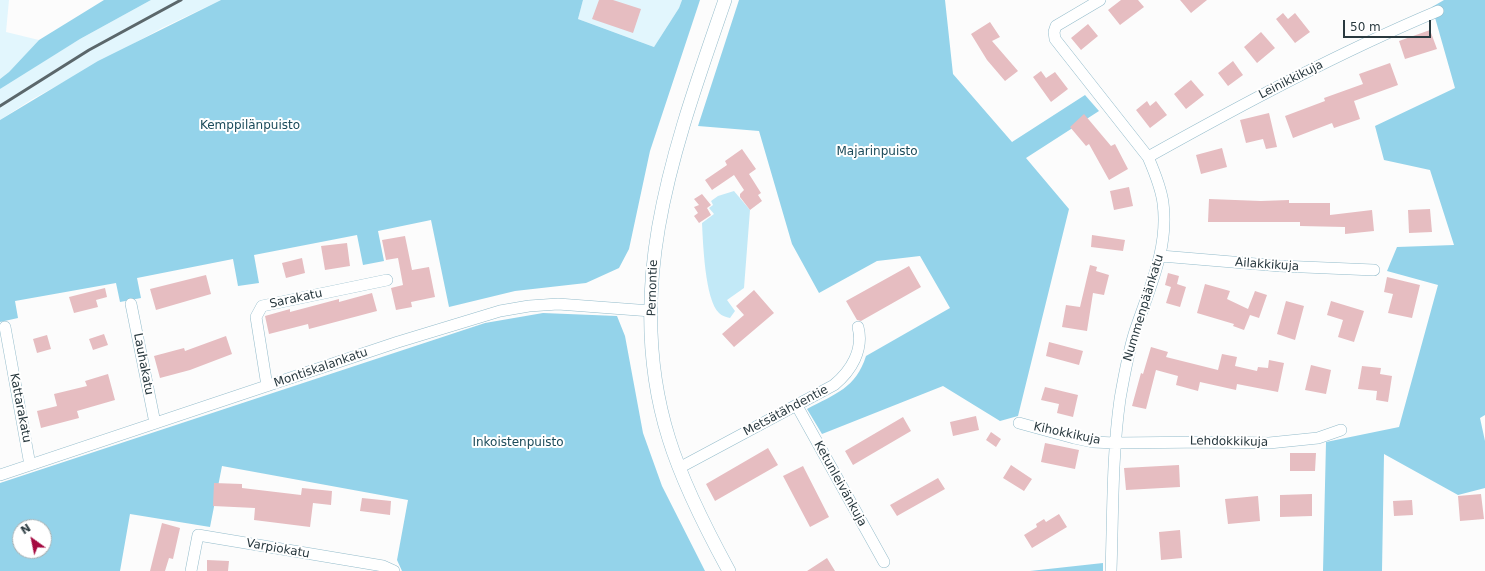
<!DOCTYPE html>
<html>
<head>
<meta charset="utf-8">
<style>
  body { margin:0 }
  #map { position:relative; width:1485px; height:571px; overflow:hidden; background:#fcfcfc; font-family:"DejaVu Sans",sans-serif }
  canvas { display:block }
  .north { position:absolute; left:12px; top:519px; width:40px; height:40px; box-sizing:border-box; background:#fff; border:1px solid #a9b0b2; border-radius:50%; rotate:327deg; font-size:11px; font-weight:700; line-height:16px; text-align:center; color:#29393f }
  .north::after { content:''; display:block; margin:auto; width:14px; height:18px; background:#a40a40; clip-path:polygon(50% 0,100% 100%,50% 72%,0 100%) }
  .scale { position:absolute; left:1343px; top:20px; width:88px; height:18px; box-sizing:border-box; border:2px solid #29393f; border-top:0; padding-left:5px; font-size:12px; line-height:14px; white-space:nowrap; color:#29393f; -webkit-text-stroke:3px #fff; paint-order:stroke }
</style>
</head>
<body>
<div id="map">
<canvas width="1485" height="571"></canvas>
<div class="north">N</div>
<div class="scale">50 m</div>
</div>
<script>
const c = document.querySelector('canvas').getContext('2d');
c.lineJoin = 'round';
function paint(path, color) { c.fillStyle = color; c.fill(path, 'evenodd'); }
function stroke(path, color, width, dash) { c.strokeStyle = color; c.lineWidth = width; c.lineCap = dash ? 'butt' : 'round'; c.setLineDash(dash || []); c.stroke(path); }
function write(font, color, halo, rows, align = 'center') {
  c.font = font + ' "DejaVu Sans",sans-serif'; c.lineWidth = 4; c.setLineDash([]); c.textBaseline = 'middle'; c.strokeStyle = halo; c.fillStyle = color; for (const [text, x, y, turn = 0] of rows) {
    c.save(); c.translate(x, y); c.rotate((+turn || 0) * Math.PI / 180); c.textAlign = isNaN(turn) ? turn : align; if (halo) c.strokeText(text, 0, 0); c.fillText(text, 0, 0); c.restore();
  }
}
const built = new Path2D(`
  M 0,0 L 9,0 L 6,32 L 39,40 L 9,72 L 0,79 Z
  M 151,0 L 221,0 L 162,28 L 31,100 L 0,120 L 0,89 L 6,84 L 80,39 Z
  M 583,0 L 682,0 L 679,8 L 654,47 L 578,19 Z`);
const green = new Path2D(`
  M 104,0 L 151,0 L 80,39 L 0,89 L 0,79 L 9,72 L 39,40 Z
  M 221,0 L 583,0 L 578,19 L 654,47 L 679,8 L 682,0 L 700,0 L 650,151 L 629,249 L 619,268 L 586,283 L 515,291 L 449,307 L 431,220 L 378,231 L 384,261 L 363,265 L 357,235 L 254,255 L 259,283 L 238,286 L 233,259 L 137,278 L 141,298 L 120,302 L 116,283 L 15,301 L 18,318 L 0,322 L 0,120 L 98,61 Z
  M 739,0 L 945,0 L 953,74 L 1012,142 L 1085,95 L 1099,111 L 1026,158 L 1069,209 L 1018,416 L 1000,421 L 943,386 L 822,434 L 807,409 C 835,394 856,388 866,356 L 950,308 L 920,256 L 877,261 L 819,293 L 792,244 L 759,131 L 698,126 Z
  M 1444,0 L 1485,0 L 1485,415 L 1480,418 L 1485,441 L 1485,488 L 1458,495 L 1384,454 L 1382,571 L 1323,571 L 1326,442 L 1399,427 L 1438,285 L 1387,271 L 1397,247 L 1454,245 L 1430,170 L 1384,160 L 1375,126 L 1455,88 L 1432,7 Z
  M 543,313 L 617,316 L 625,336 L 643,433 L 662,486 L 705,571 L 402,571 L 397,560 L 408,500 L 222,466 L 210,527 L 130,514 L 120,571 L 0,571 L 0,483 L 485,323 ZM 20,527 L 44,527 L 44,551 L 20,551 Z
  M 1103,563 L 1103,571 L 1029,571 L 1030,571 Z`);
const water = new Path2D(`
  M 734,191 L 750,210 L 744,288 L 727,300 L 735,311 L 730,318 C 726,317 722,316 719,313 C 705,300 703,243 702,223 L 714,214 L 709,208 L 713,205 L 711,201 L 718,196 Z`);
const building = new Path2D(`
  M 599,0 L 613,0 L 641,9 L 633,33 L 592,19 Z
  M 1121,0 L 1138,0 L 1144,7 L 1120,25 L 1108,10 Z
  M 1180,0 L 1207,0 L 1191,13 Z
  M 1283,13 L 1288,19 L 1295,13 L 1310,32 L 1295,43 L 1276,19 Z
  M 990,22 L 1000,37 L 992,41 L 1018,71 L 1005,81 L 987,60 L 971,34 Z
  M 1088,24 L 1098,36 L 1081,50 L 1071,38 Z
  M 1430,30 L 1437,49 L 1405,59 L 1399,41 Z
  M 1261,32 L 1275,48 L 1257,63 L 1244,47 Z
  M 1233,61 L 1243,75 L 1228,86 L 1218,73 Z
  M 1390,63 L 1398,85 L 1354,101 L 1360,119 L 1334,128 L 1332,123 L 1293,138 L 1285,116 L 1325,101 L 1324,98 L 1363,84 L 1359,74 Z
  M 1041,71 L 1046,78 L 1055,72 L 1068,89 L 1051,102 L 1033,77 Z
  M 1191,80 L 1204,95 L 1186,109 L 1174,94 Z
  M 1147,101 L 1150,106 L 1156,101 L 1167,115 L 1150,128 L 1136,110 Z
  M 1269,113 L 1277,147 L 1266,149 L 1263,139 L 1246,143 L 1240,120 Z
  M 1084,114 L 1111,146 L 1115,144 L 1128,169 L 1109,180 L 1089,144 L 1086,146 L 1070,127 Z
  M 1222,148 L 1227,167 L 1201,174 L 1196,155 Z
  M 742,149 L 756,169 L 749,174 L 761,193 L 758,195 L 762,201 L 750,210 L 740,197 L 740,194 L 744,190 L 734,175 L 712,190 L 705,180 L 727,165 L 725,161 Z
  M 1129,187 L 1133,206 L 1114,210 L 1110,191 Z
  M 702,194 L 711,205 L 707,208 L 711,215 L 699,223 L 694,216 L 698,213 L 694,207 L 699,205 L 694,199 Z
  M 1209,199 L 1261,201 L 1289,200 L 1289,203 L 1330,203 L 1330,215 L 1372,210 L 1374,231 L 1345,234 L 1345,227 L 1300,226 L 1300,222 L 1208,222 Z
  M 1430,209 L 1432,232 L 1409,233 L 1408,210 Z
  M 1092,235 L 1125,240 L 1123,251 L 1091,247 Z
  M 405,236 L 412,270 L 429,267 L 435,297 L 411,302 L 412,307 L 396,310 L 391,288 L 403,285 L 398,258 L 386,260 L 382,240 Z
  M 347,243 L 350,266 L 325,270 L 321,246 Z
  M 302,258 L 305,273 L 286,278 L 282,263 Z
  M 1090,265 L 1097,267 L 1096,271 L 1109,275 L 1104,295 L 1093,293 L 1087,331 L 1062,327 L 1066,305 L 1080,307 Z
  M 909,266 L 921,287 L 861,321 L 857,320 L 846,301 Z
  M 1168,273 L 1179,276 L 1177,284 L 1186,287 L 1180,307 L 1166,303 L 1171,287 L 1165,285 Z
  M 206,275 L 211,294 L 156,310 L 150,289 Z
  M 1387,277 L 1420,285 L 1412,318 L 1388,313 L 1393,294 L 1384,292 Z
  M 1205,284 L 1230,291 L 1227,299 L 1248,309 L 1255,291 L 1267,295 L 1259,318 L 1250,315 L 1244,330 L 1233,326 L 1234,324 L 1197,313 Z
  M 105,288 L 107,297 L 96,300 L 98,307 L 74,313 L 69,297 Z
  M 754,290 L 774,313 L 734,347 L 722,334 L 744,315 L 736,306 Z
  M 372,293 L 377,311 L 309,329 L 308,324 L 269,334 L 265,316 L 290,309 L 290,312 L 339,299 L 339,302 Z
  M 1286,301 L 1304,306 L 1295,340 L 1277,334 Z
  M 1331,301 L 1364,311 L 1354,342 L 1338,337 L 1343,320 L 1327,315 Z
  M 104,334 L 108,345 L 93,350 L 89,339 Z
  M 47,335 L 51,349 L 37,353 L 33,339 Z
  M 226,336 L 232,354 L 190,370 L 160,378 L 154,356 L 184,348 L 185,351 Z
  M 1049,342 L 1083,351 L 1079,365 L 1046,356 Z
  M 1151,347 L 1168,352 L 1166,357 L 1218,370 L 1222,354 L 1237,357 L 1235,366 L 1257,371 L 1258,367 L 1268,368 L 1269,360 L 1284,363 L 1278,392 L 1237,384 L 1236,390 L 1200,382 L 1198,391 L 1176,385 L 1178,376 L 1156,370 L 1146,409 L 1132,406 L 1141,373 L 1143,374 Z
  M 1311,365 L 1331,370 L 1326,394 L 1305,390 Z
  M 1362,366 L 1381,368 L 1380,374 L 1392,376 L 1388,402 L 1376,400 L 1377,391 L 1358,389 Z
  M 108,374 L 115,400 L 77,411 L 79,418 L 41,428 L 37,411 L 57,406 L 54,394 L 87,386 L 85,381 Z
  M 1045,387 L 1078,395 L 1073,417 L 1057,413 L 1059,404 L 1041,400 Z
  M 976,416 L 979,430 L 953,436 L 950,422 Z
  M 903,417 L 911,431 L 853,465 L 845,451 Z
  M 991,432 L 1001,439 L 996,447 L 986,440 Z
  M 1045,443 L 1079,450 L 1075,469 L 1041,462 Z
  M 768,448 L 778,465 L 715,501 L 706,484 Z
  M 1290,453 L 1316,453 L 1315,471 L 1290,471 Z
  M 1011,465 L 1032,479 L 1024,491 L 1003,478 Z
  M 1179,465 L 1180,487 L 1126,490 L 1124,468 Z
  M 803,466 L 829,517 L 810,527 L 783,476 Z
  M 938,478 L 945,489 L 897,516 L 890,505 Z
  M 214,483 L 242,484 L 242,488 L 301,495 L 302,488 L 332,491 L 331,505 L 313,503 L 310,527 L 254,520 L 255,508 L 213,506 Z
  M 1312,494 L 1312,516 L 1280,517 L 1280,495 Z
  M 1481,494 L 1484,519 L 1460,521 L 1458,496 Z
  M 1258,496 L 1260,521 L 1228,524 L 1225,499 Z
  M 362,498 L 391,501 L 390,515 L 360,511 Z
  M 1412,500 L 1413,515 L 1394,516 L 1393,501 Z
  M 1059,514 L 1067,527 L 1032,548 L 1024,535 L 1037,527 L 1036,524 L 1044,519 L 1046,522 Z
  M 162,523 L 180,528 L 173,559 L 169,558 L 165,571 L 150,571 Z
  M 1180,530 L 1182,558 L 1161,560 L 1159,532 Z
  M 827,558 L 835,571 L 807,571 Z
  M 207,560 L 229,561 L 228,571 L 207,571 Z`);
const minor = new Path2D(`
  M 1100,0 L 1056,26 L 1054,32 L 1055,39 L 1148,157 C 1154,171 1161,187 1163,203 C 1169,248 1149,289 1135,331 C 1128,353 1124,376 1120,399 C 1112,456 1113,514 1111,571
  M 1148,157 C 1243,104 1338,53 1438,11
  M 1161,256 L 1280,266 L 1374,270
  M 131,304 L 155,423
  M 5,327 L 30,465
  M 267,386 L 256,317 L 262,306 L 387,280
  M 797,406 L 884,562
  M 1019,423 L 1074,438 L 1093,442 L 1115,443 L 1210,442 L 1269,443 L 1318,438 L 1341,430
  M 679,468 L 834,385 C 851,371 864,350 858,327
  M 0,475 L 398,342 L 500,311 L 529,306 L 558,304 L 651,311
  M 191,571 L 198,535 L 383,566 L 394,571`);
const tertiary = new Path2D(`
  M 725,0 C 676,143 621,286 669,439 C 683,484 706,529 729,571`);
const rail = new Path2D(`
  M 0,106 L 89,50 L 181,0`);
const streetNames = [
  ["Leinikkikuja",1291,80,-27],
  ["Ailakkikuja",1267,265,4],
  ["Pernontie",653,288,-88],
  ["Sarakatu",296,299,-12],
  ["Nummenpäänkatu",1144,308,-73],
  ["Lauhakatu",143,364,79],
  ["Montiskalankatu",321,368,-19],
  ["Kattarakatu",20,408,79],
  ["Metsätähdentie",786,411,-28],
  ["Kihokkikuja",1067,434,12],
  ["Lehdokkikuja",1229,442,1],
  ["Ketunleivänkuja",840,484,61],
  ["Varpiokatu",278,549,10]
];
const parkNames = [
  ["Kemppilänpuisto",250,126],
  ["Majarinpuisto",877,152],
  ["Inkoistenpuisto",518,443]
];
paint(built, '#e2f6fd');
paint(green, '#94d3ea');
paint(water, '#c2e9f7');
paint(building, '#e6bdc1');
stroke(minor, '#94bccb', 12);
stroke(tertiary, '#94bccb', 14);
stroke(minor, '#fff', 11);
stroke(tertiary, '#fff', 13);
stroke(rail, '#5b676b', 3);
write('12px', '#29393f', '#fff', streetNames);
write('12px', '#1c4b5a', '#fff', parkNames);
</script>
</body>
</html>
